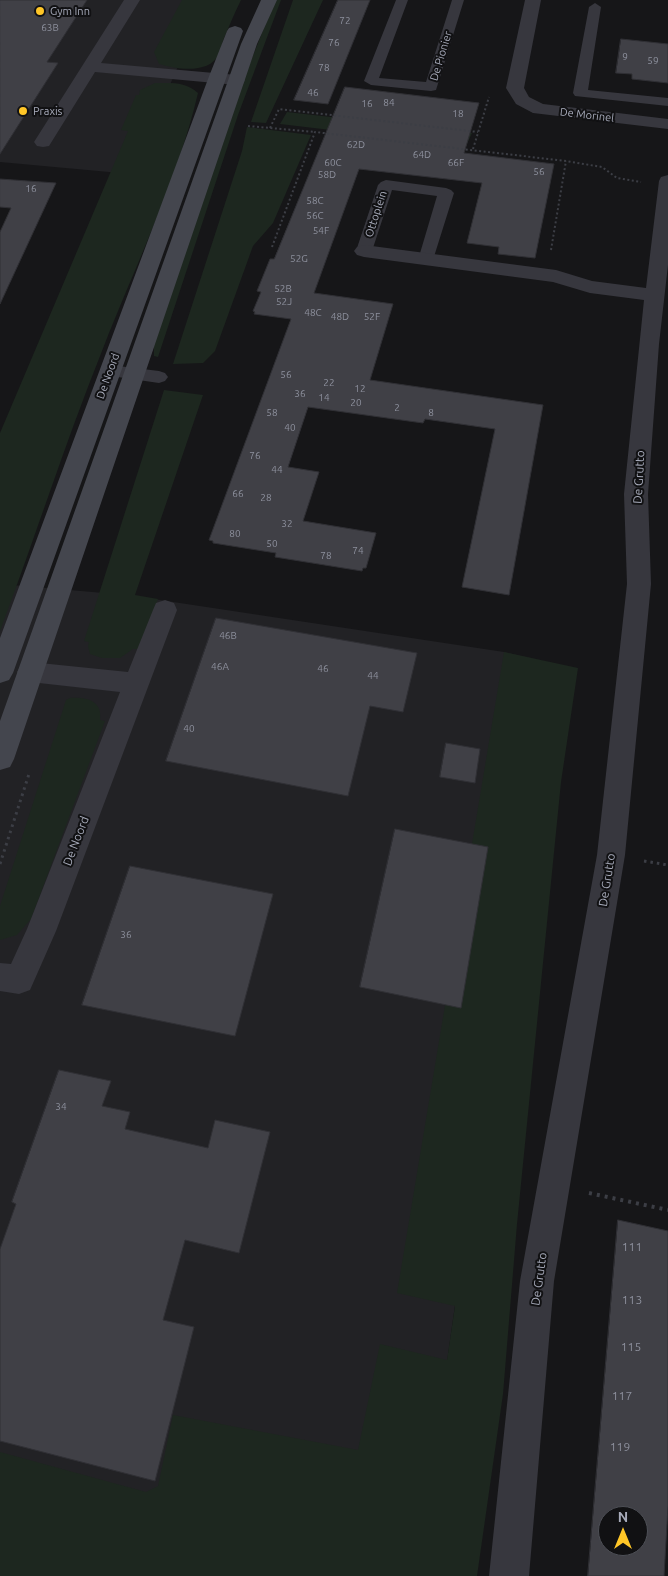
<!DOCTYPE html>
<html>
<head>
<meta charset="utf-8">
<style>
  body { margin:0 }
  #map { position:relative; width:668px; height:1576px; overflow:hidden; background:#161618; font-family:Ubuntu,sans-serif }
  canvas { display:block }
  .north { position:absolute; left:598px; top:1506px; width:50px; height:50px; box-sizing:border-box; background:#111113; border:1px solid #4d4f56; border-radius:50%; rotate:0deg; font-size:14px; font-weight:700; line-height:20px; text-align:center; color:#a7abba }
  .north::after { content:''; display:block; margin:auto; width:18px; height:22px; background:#ffc627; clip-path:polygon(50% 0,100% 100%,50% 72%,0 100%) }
</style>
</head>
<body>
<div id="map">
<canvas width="668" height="1576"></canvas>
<div class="north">N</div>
</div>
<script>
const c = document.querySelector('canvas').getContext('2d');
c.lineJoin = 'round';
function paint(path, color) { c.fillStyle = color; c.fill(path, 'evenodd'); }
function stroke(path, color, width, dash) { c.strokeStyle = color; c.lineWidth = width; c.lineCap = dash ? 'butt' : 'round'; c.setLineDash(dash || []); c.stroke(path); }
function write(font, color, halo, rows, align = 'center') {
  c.font = font + ' Ubuntu,sans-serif'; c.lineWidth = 4; c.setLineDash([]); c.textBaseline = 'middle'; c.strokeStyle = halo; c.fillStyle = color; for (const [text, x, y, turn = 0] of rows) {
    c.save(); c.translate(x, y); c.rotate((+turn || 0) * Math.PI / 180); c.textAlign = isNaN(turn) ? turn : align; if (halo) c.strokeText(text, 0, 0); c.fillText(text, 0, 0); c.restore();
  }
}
const built = new Path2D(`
  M 0,0 L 207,0 L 131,174 L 0,162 Z
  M 0,584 L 127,595 L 504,652 L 547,662 L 447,1361 L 414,1541 L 0,1540 Z`);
const green = new Path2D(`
  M 182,0 L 241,0 C 235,12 230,24 225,36 C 222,41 222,48 219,54 C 209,75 176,69 159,64 L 154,52 Z
  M 275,0 L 281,0 L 238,115 L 158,357 L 154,356 L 154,340 L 230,114 Z
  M 293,0 L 323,0 L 266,123 L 251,122 Z
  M 155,83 C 171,83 185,81 198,93 C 177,182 135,266 102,351 C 65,443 35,538 0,631 L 0,433 L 128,131 L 121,130 L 136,95 L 139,95 L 140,90 Z
  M 287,112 L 472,133 L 466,146 L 280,124 Z
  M 247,127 L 311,135 L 273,223 L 253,246 L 215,351 L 203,363 L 173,364 L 242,151 Z
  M 164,390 L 203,395 L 135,595 L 158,599 L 138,649 L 133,649 L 120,658 L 102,658 L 90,654 L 88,646 L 89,642 L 84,641 Z
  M 504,652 L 578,668 L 561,782 L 517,1224 L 503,1394 L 477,1576 L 0,1576 L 0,1452 L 146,1492 L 158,1486 L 173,1415 L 358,1450 L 380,1344 L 447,1360 L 455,1306 L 397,1293 Z
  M 70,698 C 85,697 103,700 100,720 L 105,721 L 31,919 L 17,935 L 0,940 L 0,906 L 66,700 Z`);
const building = new Path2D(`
  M 0,0 L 87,0 L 47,62 L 58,63 L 0,154 Z
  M 338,0 L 370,0 L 328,104 L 294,100 Z
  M 621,39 L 668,44 L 668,83 L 632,79 L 632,74 L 616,73 Z
  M 345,87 L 479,103 L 464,153 L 554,164 L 535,258 L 498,254 L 499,247 L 467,243 L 482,183 L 359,169 L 314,293 L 393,304 L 370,380 L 543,405 L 509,595 L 462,587 L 495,429 L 425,419 L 423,423 L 308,407 L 288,467 L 319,472 L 303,521 L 376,533 L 366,568 L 363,568 L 362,571 L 275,557 L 276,553 L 213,543 L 213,541 L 209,540 L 291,319 L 254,314 L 255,312 L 253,311 L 261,292 L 257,291 L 270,259 L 274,259 Z
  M 0,179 L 56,183 L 0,304 L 0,232 L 11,208 L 0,207 Z
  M 216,618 L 417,653 L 403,712 L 370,706 L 348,796 L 166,761 Z
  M 446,743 L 480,749 L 475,783 L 440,777 Z
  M 395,829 L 488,847 L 461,1008 L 360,987 Z
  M 130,866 L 273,894 L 235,1036 L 82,1005 Z
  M 59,1070 L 111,1081 L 102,1106 L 130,1112 L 125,1129 L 208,1148 L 215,1120 L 270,1132 L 239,1253 L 185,1240 L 163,1320 L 194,1327 L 155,1481 L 0,1441 L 0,1249 L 16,1204 L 12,1202 Z
  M 618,1220 L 668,1231 L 668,1506 L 664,1576 L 588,1576 ZM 608,1516 L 638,1516 L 638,1546 L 608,1546 Z`);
const pathFar2 = new Path2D(`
  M 248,126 L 315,132
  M 270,128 L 279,109 L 478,132
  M 473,149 L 489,97
  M 272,247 L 315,132 L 566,161 L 602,167 L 617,178 L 641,182
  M 551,250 L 566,161`);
const pathFar1 = new Path2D(`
  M 644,861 L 668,865
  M 0,864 L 29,774`);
const path = new Path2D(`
  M 589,1193 L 668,1210`);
const service = new Path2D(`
  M 396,0 L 408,0 L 379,78 L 426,82 L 452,0 L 464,0 L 436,90 L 431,91 L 371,85 L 364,81 Z
  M 595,3 L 601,7 L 588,90 L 668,98 L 668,106 L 575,96 L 573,93 L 589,7 Z
  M 386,180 L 446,188 L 451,190 L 454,193 L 432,263 L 420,263 L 418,260 L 437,196 L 392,190 L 372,251 L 370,254 L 358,254 L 356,251 L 378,185 L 381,182 Z
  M 110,365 L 159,371 L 165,373 L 168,377 L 165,381 L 159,383 L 104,375 L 101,371 L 104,367 Z`);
const minor = new Path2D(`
  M 124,0 L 140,0 L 101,63 L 237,75 L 243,76 L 245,80 L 243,84 L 237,85 L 95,72 L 49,146 L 43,147 L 37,146 L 34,142 Z
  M 525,0 L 541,0 L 524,88 L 529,97 L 543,104 L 668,119 L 668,129 L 533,113 L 516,104 L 506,88 Z
  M 668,175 L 668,265 L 659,344 L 648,494 L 651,584 L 625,855 L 554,1281 L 529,1576 L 489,1576 L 520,1281 L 597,855 L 627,584 L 624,494 L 644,300 L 590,293 L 553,282 L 364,257 L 357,255 L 354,251 L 357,247 L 364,245 L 556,270 L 592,281 L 646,288 L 659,181 L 661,177 Z
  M 165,600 L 174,603 L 177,610 L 56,931 L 30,990 L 19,994 L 0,991 L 0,963 L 11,964 L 27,929 L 120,692 L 30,682 L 21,679 L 17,672 L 21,665 L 30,662 L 128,672 L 153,610 L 156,603 Z`);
const secondary = new Path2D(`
  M 261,0 L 277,0 L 257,44 L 14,759 L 10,767 L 0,770 L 0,721 L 241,44 Z
  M 235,26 L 241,28 L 243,31 L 13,673 L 9,680 L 0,683 L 0,638 L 208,79 L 227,31 L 229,28 Z`);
const markers = [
  [40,11,5,"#ffc627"],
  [23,111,5,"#ffc627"]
];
const numberNames = [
  ["72",345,21],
  ["63B",50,28],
  ["76",334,43],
  ["9",625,57],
  ["59",653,61],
  ["78",324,68],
  ["46",313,93],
  ["84",389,103],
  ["16",367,104],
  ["18",458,114],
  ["62D",356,145],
  ["64D",422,155],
  ["60C",333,163],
  ["66F",456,163],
  ["56",539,172],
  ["58D",327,175],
  ["16",31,189],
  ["58C",315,201],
  ["56C",315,216],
  ["54F",321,231],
  ["52G",299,259],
  ["52B",283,289],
  ["52J",284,302],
  ["48C",313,313],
  ["48D",340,317],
  ["52F",372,317],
  ["56",286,375],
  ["22",329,383],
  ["12",360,389],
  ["36",300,394],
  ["14",324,398],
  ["20",356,403],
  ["2",397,408],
  ["58",272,413],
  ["8",431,413],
  ["40",290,428],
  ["76",255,456],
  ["44",277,470],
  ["66",238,494],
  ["28",266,498],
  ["32",287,524],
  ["80",235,534],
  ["50",272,544],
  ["74",358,551],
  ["78",326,556],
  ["46B",228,636],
  ["46A",220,667],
  ["46",323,669],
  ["44",373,676],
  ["40",189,729],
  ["36",126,935],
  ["34",61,1107]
];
const farPoinames = [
  ["Gym Inn",50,11],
  ["Praxis",33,111]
];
const farStreetnames = [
  ["De Pionier",441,56,-73],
  ["De Morinel",587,115,7],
  ["Ottoplein",376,214,-72],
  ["De Noord",108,376,-70]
];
const streetNames = [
  ["De Grutto",639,477,-87],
  ["De Noord",76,841,-69],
  ["De Grutto",607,880,-81],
  ["De Grutto",539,1279,-82]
];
const nearNumbernames = [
  ["111",632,1247],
  ["113",632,1300],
  ["115",631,1347],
  ["117",622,1396],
  ["119",620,1447]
];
paint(built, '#222225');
paint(green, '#1d271f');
paint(building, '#404046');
stroke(building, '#303035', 1);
stroke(pathFar2, '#3c3e45', 2, [2, 2.5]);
stroke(pathFar1, '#3c3e45', 3, [2.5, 4]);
stroke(path, '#3c3e45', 4, [3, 5]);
paint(service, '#37373e');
paint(minor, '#37373e');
paint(secondary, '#44464e');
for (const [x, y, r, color] of markers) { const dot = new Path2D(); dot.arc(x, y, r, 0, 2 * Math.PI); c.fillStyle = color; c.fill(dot); stroke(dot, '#111113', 2); }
write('10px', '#8d909d', null, numberNames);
write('11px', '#a7abba', '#111113', farPoinames, 'left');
write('11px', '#a7abba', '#111113', farStreetnames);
write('12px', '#a7abba', '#111113', streetNames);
write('12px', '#8d909d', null, nearNumbernames);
</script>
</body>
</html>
